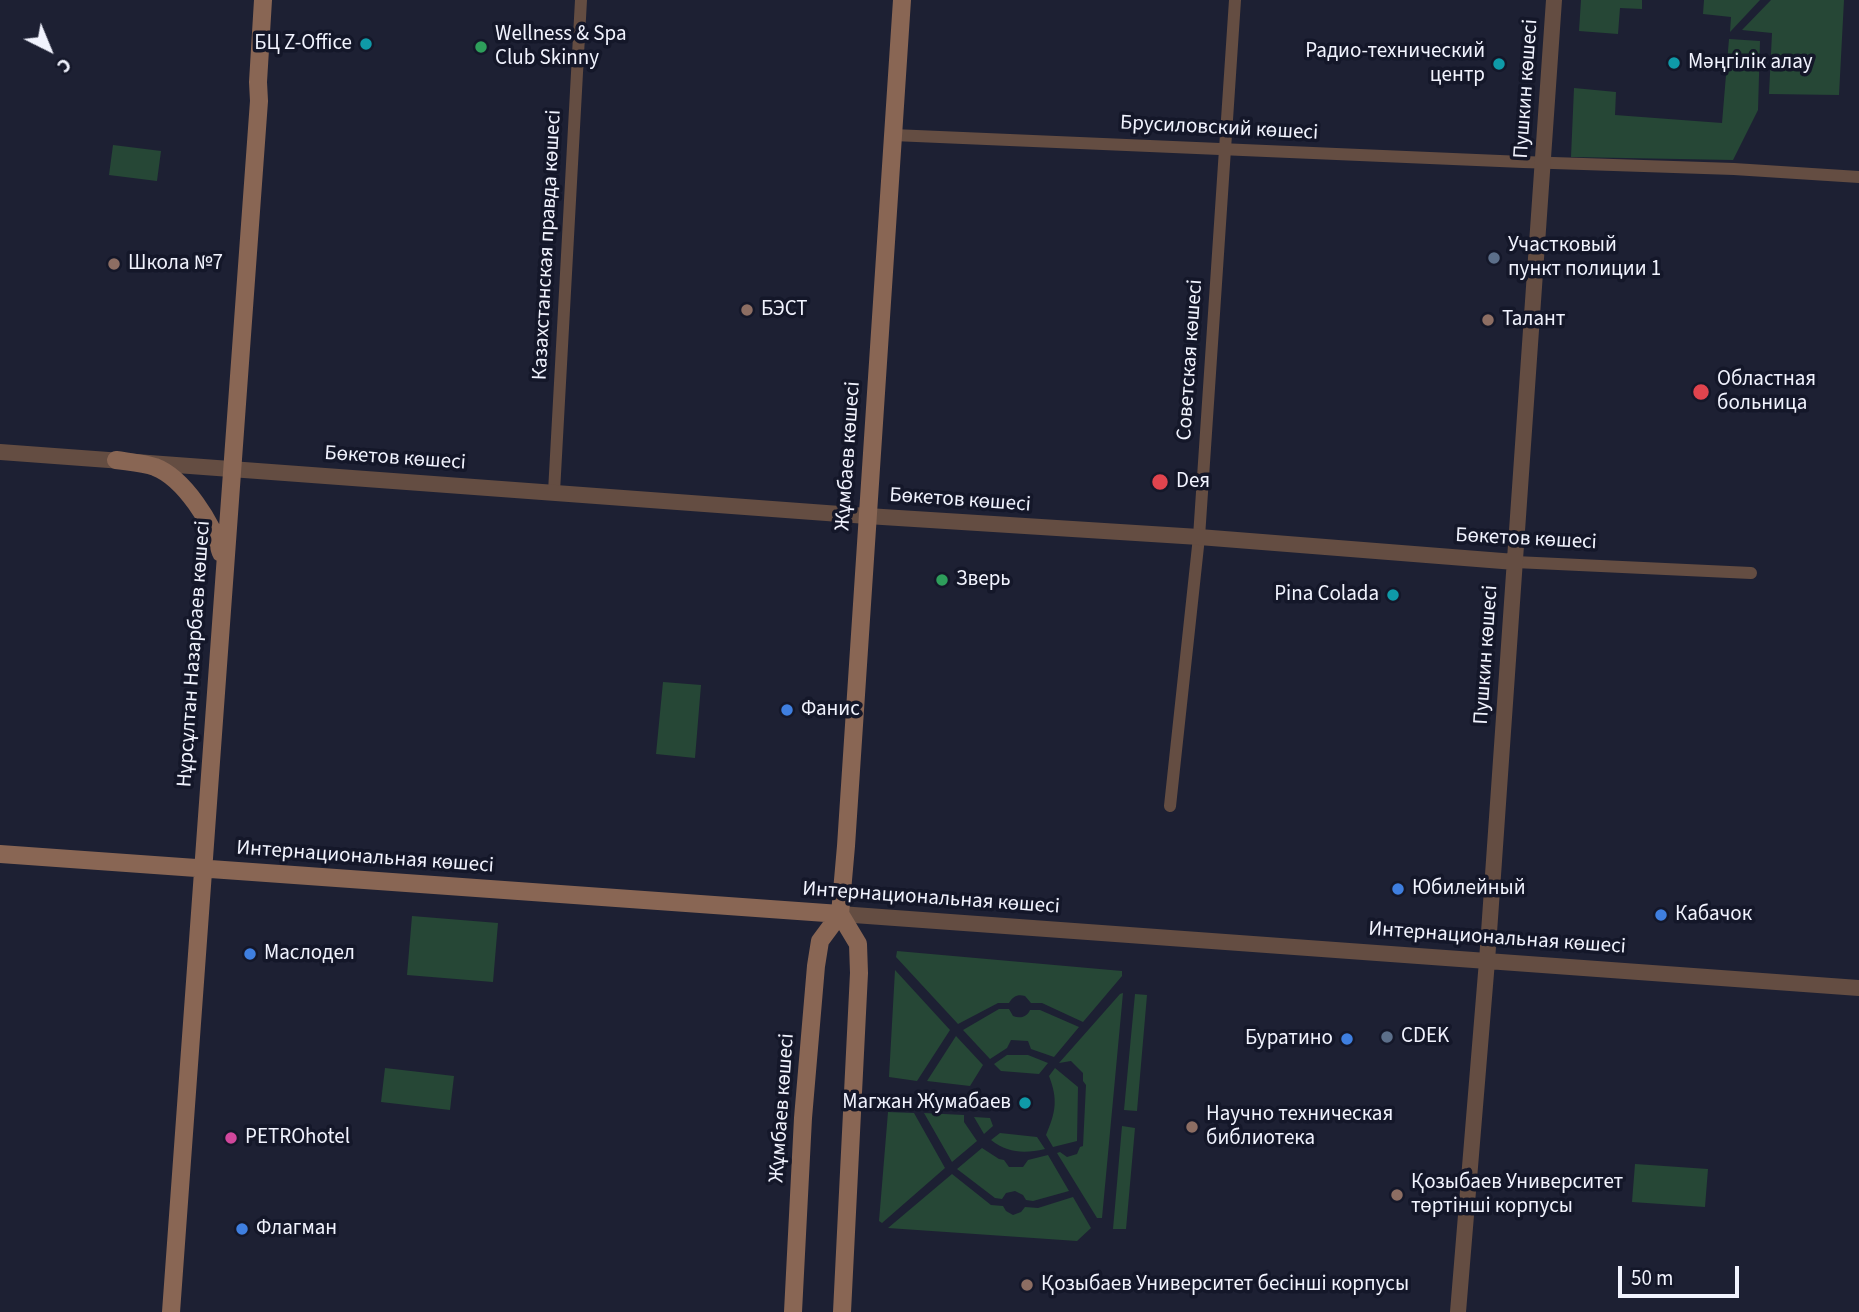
<!DOCTYPE html>
<html>
<head>
<meta charset="utf-8">
<style>
  body { margin:0 }
  #map { position:relative; width:1859px; height:1312px; overflow:hidden; background:#1d2033; font-family:"Source Sans 3",sans-serif }
  canvas { display:block }
  .north { position:absolute; left:14px; top:14px; width:70px; height:70px; -webkit-text-stroke:5px #141729; paint-order:stroke; rotate:137deg; font-size:19px; font-weight:700; line-height:28px; text-align:center; color:#f1f3fe }
  .north::after { content:''; display:block; margin:auto; width:24px; height:32px; background:#f1f3fe; clip-path:polygon(50% 0,100% 100%,50% 72%,0 100%) }
  .scale { position:absolute; left:1618px; top:1266px; width:121px; height:32px; box-sizing:border-box; border:4px solid #f1f3fe; border-top:0; padding-left:9px; font-size:21px; line-height:24px; white-space:nowrap; color:#f1f3fe; -webkit-text-stroke:5px #141729; paint-order:stroke }
</style>
</head>
<body>
<div id="map">
<canvas width="1859" height="1312"></canvas>
<div class="north">С</div>
<div class="scale">50 m</div>
</div>
<script>
const c = document.querySelector('canvas').getContext('2d');
c.lineJoin = 'round';
function paint(path, color) { c.fillStyle = color; c.fill(path, 'evenodd'); }
function stroke(path, color, width, dash) { c.strokeStyle = color; c.lineWidth = width; c.lineCap = dash ? 'butt' : 'round'; c.setLineDash(dash || []); c.stroke(path); }
function write(font, color, halo, rows, align = 'center') {
  c.font = font + ' "Source Sans 3",sans-serif'; c.lineWidth = 7; c.setLineDash([]); c.textBaseline = 'middle'; c.strokeStyle = halo; c.fillStyle = color; for (const [text, x, y, turn = 0] of rows) {
    c.save(); c.translate(x, y); c.rotate((+turn || 0) * Math.PI / 180); c.textAlign = isNaN(turn) ? turn : align; if (halo) c.strokeText(text, 0, 0); c.fillText(text, 0, 0); c.restore();
  }
}
const green = new Path2D(`
  M 1581,0 L 1642,0 L 1642,9 L 1620,8 L 1618,34 L 1579,31 Z
  M 1704,0 L 1760,0 L 1730,32 L 1731,17 L 1703,14 Z
  M 1771,0 L 1844,0 L 1839,95 L 1769,94 L 1772,33 L 1742,30 Z
  M 1729,39 L 1760,41 L 1758,110 L 1733,160 L 1571,157 L 1574,88 L 1616,92 L 1615,115 L 1722,123 Z
  M 113,145 L 161,151 L 157,181 L 109,175 Z
  M 663,682 L 701,685 L 695,758 L 656,754 Z
  M 412,916 L 498,923 L 493,982 L 407,975 Z
  M 897,951 L 1122,971 L 1122,976 L 1083,1022 L 1042,1003 L 1031,1003 L 1025,996 C 1018,994 1013,996 1009,1003 L 998,1003 L 958,1024 L 896,957 Z
  M 895,970 L 950,1030 L 917,1081 L 889,1077 Z
  M 1123,993 L 1102,1218 L 1097,1218 L 1057,1153 L 1060,1152 L 1067,1157 L 1077,1154 L 1080,1147 L 1083,1146 L 1086,1085 L 1083,1081 L 1083,1073 L 1071,1061 L 1059,1063 L 1120,994 Z
  M 1135,994 L 1147,995 L 1137,1111 L 1124,1110 Z
  M 999,1009 L 1009,1009 L 1013,1016 C 1020,1019 1027,1017 1030,1010 L 1040,1010 L 1079,1027 L 1054,1057 L 1031,1049 L 1028,1041 L 1011,1040 L 1007,1048 L 990,1059 L 963,1030 Z
  M 956,1036 L 983,1065 L 970,1086 L 927,1081 Z
  M 1007,1055 L 1028,1055 L 1048,1063 L 1039,1074 L 1001,1071 L 994,1064 Z
  M 385,1068 L 454,1076 L 450,1110 L 381,1102 Z
  M 1055,1068 L 1078,1087 L 1077,1141 L 1053,1147 L 1046,1135 C 1056,1112 1058,1099 1049,1076 Z
  M 965,1094 L 988,1097 L 987,1105 L 964,1102 Z
  M 888,1112 L 914,1113 L 945,1168 L 882,1223 L 879,1221 Z
  M 924,1113 L 964,1115 L 964,1122 L 977,1141 L 952,1162 Z
  M 974,1117 L 990,1118 L 993,1126 L 984,1134 Z
  M 1122,1126 L 1135,1128 L 1126,1229 L 1113,1229 Z
  M 1000,1133 L 1037,1137 L 1045,1149 C 1024,1154 1008,1153 991,1140 Z
  M 982,1148 L 999,1159 L 1004,1160 L 1009,1167 L 1023,1167 L 1028,1160 L 1048,1155 L 1069,1191 L 1033,1201 L 1026,1200 L 1023,1195 L 1015,1191 L 1006,1193 L 1002,1199 L 995,1198 L 957,1169 Z
  M 1635,1164 L 1708,1169 L 1705,1207 L 1632,1202 Z
  M 952,1174 L 991,1205 L 1003,1206 L 1006,1211 L 1013,1215 L 1021,1212 L 1025,1207 L 1038,1208 L 1073,1197 L 1091,1228 L 1077,1241 L 888,1228 Z`);
const minor = new Path2D(`
  M 893,135 L 1523,162 L 1734,169 L 1859,177
  M 554,492 L 581,0
  M 1515,562 L 1751,573
  M 1170,806 L 1199,537 L 1235,0`);
const tertiary = new Path2D(`
  M 0,452 L 867,516 L 1199,537 L 1515,562
  M 840,914 L 1859,988
  M 1458,1312 L 1487,961 L 1554,0`);
const secondary = new Path2D(`
  M 116,460 C 129,462 143,463 155,467 C 184,478 213,524 221,553
  M 0,854 L 840,914
  M 840,914 L 858,944 L 859,973 L 842,1312
  M 171,1312 L 259,101 L 258,82 L 263,0
  M 793,1312 L 803,1118 L 816,966 L 820,941 L 840,914 L 846,846 L 902,0`);
const markers = [
  [366,44,7,"#0f9aa8"],
  [481,47,7,"#2e9e5b"],
  [1674,63,7,"#0f9aa8"],
  [1499,64,7,"#0f9aa8"],
  [1494,258,7,"#5c6f8a"],
  [114,264,7,"#8d6e63"],
  [747,310,7,"#8d6e63"],
  [1488,320,7,"#8d6e63"],
  [1701,392,9,"#e0444e"],
  [1160,482,9,"#e0444e"],
  [942,580,7,"#2e9e5b"],
  [1393,595,7,"#0f9aa8"],
  [787,710,7,"#3f7fe0"],
  [1398,889,7,"#3f7fe0"],
  [1661,915,7,"#3f7fe0"],
  [250,954,7,"#3f7fe0"],
  [1387,1037,7,"#5c6f8a"],
  [1347,1039,7,"#3f7fe0"],
  [1025,1103,7,"#0f9aa8"],
  [1192,1127,7,"#8d6e63"],
  [231,1138,7,"#d1479c"],
  [1397,1195,7,"#8d6e63"],
  [242,1229,7,"#3f7fe0"],
  [1027,1285,7,"#8d6e63"]
];
const poiNames = [
  ["Wellness & Spa",495,35],
  ["Club Skinny",495,59],
  ["БЦ Z-Office",352,44,"right"],
  ["Радио-технический",1485,52,"right"],
  ["центр",1485,76,"right"],
  ["Мәңгілік алау",1688,63],
  ["Участковый",1508,246],
  ["пункт полиции 1",1508,270],
  ["Школа №7",128,264],
  ["БЭСТ",761,310],
  ["Талант",1502,320],
  ["Областная",1717,380],
  ["больница",1717,404],
  ["Deя",1176,482],
  ["Зверь",956,580],
  ["Pina Colada",1379,595,"right"],
  ["Фанис",801,710],
  ["Юбилейный",1412,889],
  ["Кабачок",1675,915],
  ["Маслодел",264,954],
  ["CDEK",1401,1037],
  ["Буратино",1333,1039,"right"],
  ["Магжан Жумабаев",1011,1103,"right"],
  ["Научно техническая",1206,1115],
  ["библиотека",1206,1139],
  ["PETROhotel",245,1138],
  ["Қозыбаев Университет",1411,1183],
  ["төртінші корпусы",1411,1207],
  ["Флагман",256,1229],
  ["Қозыбаев Университет бесінші корпусы",1041,1285]
];
const streetNames = [
  ["Пушкин көшесі",1527,89,-86],
  ["Брусиловский көшесі",1219,129,3],
  ["Казахстанская правда көшесі",548,245,-87],
  ["Советская көшесі",1191,360,-86],
  ["Жұмбаев көшесі",849,456,-86],
  ["Бөкетов көшесі",395,459,4],
  ["Бөкетов көшесі",960,501,4],
  ["Бөкетов көшесі",1526,540,3],
  ["Нұрсұлтан Назарбаев көшесі",195,654,-86],
  ["Пушкин көшесі",1487,655,-86],
  ["Интернациональная көшесі",365,858,4],
  ["Интернациональная көшесі",931,899,4],
  ["Интернациональная көшесі",1497,939,4],
  ["Жұмбаев көшесі",783,1108,-86]
];
paint(green, '#264736');
stroke(minor, '#644d42', 12);
stroke(tertiary, '#644d42', 16);
stroke(secondary, '#896654', 18);
for (const [x, y, r, color] of markers) { const dot = new Path2D(); dot.arc(x, y, r, 0, 2 * Math.PI); c.fillStyle = color; c.fill(dot); stroke(dot, '#141729', 2.5); }
write('21px', '#f1f3fe', '#141729', poiNames, 'left');
write('21px', '#f1f3fe', '#141729', streetNames);
</script>
</body>
</html>
